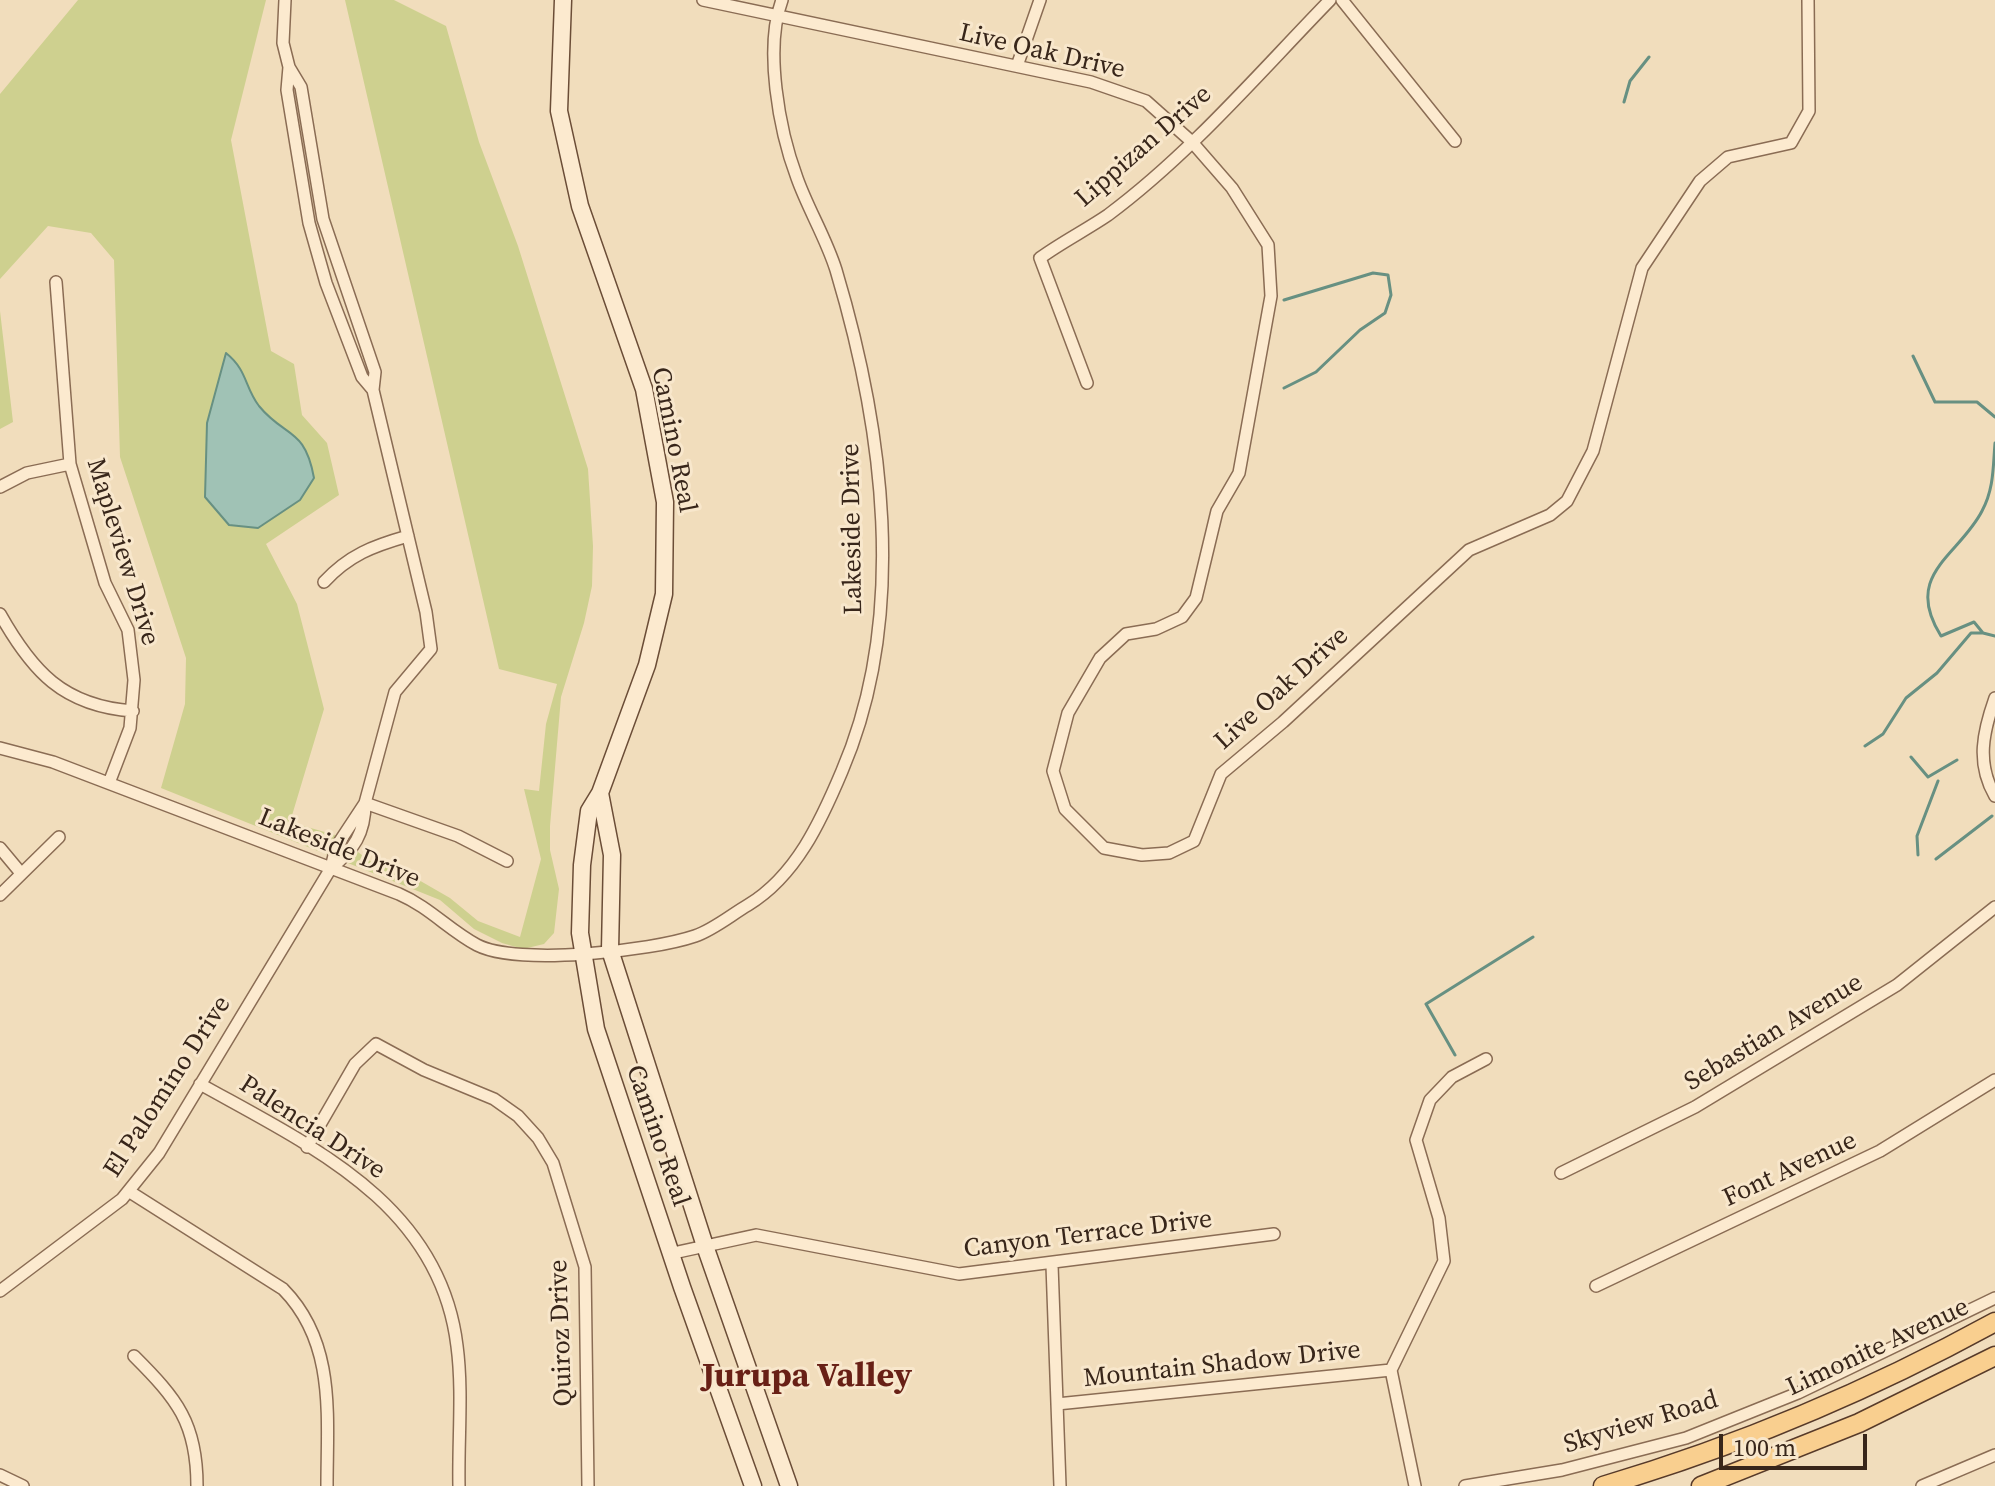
<!DOCTYPE html>
<html>
<head>
<meta charset="utf-8">
<style>
  body { margin:0 }
  #map { position:relative; width:1995px; height:1486px; overflow:hidden; background:#f1ddbc; font-family:"Source Serif 4",serif }
  canvas { display:block }
  .scale { position:absolute; left:1719px; top:1434px; width:148px; height:36px; box-sizing:border-box; border:4px solid #38261a; border-top:0; padding-left:10px; font-size:24px; line-height:28px; white-space:nowrap; color:#38261a; -webkit-text-stroke:6px #f8e7cc; paint-order:stroke }
</style>
</head>
<body>
<div id="map">
<canvas width="1995" height="1486"></canvas>
<div class="scale">100 m</div>
</div>
<script>
const c = document.querySelector('canvas').getContext('2d');
c.lineJoin = 'round';
function paint(path, color) { c.fillStyle = color; c.fill(path, 'evenodd'); }
function stroke(path, color, width, dash) { c.strokeStyle = color; c.lineWidth = width; c.lineCap = dash ? 'butt' : 'round'; c.setLineDash(dash || []); c.stroke(path); }
function write(font, color, halo, rows, align = 'center') {
  c.font = font + ' "Source Serif 4",serif'; c.lineWidth = 6; c.setLineDash([]); c.textBaseline = 'middle'; c.strokeStyle = halo; c.fillStyle = color; for (const [text, x, y, turn = 0] of rows) {
    c.save(); c.translate(x, y); c.rotate((+turn || 0) * Math.PI / 180); c.textAlign = isNaN(turn) ? turn : align; if (halo) c.strokeText(text, 0, 0); c.fillText(text, 0, 0); c.restore();
  }
}
const green = new Path2D(`
  M 78,0 L 266,0 L 231,140 L 271,351 L 294,364 L 302,415 L 327,443 L 339,495 L 266,544 L 297,604 L 324,709 L 290,822 L 335,835 L 370,861 L 417,879 L 450,898 L 478,921 L 520,937 L 541,859 L 524,789 L 539,791 L 546,724 L 557,684 L 499,669 L 345,0 L 394,0 L 446,26 L 479,142 L 518,246 L 588,469 L 593,546 L 592,586 L 584,623 L 561,697 L 550,826 L 550,850 L 559,889 L 554,933 L 544,944 L 523,949 L 502,943 L 474,929 L 440,900 L 161,788 L 185,704 L 186,658 L 120,457 L 114,260 L 91,233 L 48,226 L 0,279 L 0,94 Z
  M 0,311 L 13,422 L 0,429 Z`);
const water = new Path2D(`
  M 226,353 C 248,371 244,386 259,406 C 285,438 305,427 314,478 L 300,500 L 258,528 L 229,525 L 205,497 L 207,423 Z`);
const stream = new Path2D(`
  M 1624,102 L 1630,81 L 1649,57
  M 1284,300 L 1373,273 L 1388,275 L 1391,295 L 1385,313 L 1360,330 L 1316,372 L 1284,388
  M 1913,356 L 1935,402 L 1977,402 L 1995,417
  M 1995,443 C 1993,467 1994,489 1982,511 C 1959,556 1902,574 1941,636 L 1974,622 L 1983,633 L 1995,636
  M 1865,746 L 1883,734 L 1906,698 L 1937,673 L 1971,633 L 1982,633
  M 1911,757 L 1928,777 L 1957,760
  M 1918,855 L 1917,836 L 1938,781
  M 1936,859 L 1992,816
  M 1455,1055 L 1426,1004 L 1533,937`);
const street = new Path2D(`
  M 285,0 L 283,43 L 289,67 L 301,87 L 323,219 L 375,372 L 373,390 L 426,612 L 431,649 L 395,692 L 365,803 L 458,836 L 507,861
  M 703,0 L 1091,82 L 1146,101 L 1192,142 L 1232,188 L 1268,245 L 1271,296 L 1239,473 L 1217,511 L 1196,598 L 1182,617 L 1156,629 L 1126,634 L 1100,658 L 1068,713 L 1053,771 L 1065,809 L 1104,848 L 1142,855 L 1169,853 L 1194,841 L 1221,774 L 1283,722 L 1469,550 L 1550,515 L 1567,501 L 1593,451 L 1642,268 L 1700,181 L 1728,157 L 1791,143 L 1809,111 L 1808,0
  M 1342,0 L 1455,141
  M 1017,66 L 1040,0
  M 289,67 L 287,90 L 309,223 L 326,283 L 362,377 L 373,390
  M 56,282 L 70,464 L 105,583 L 128,630 L 134,680 L 130,728 L 109,783
  M 1087,383 L 1040,258 C 1062,242 1086,230 1108,215 C 1190,154 1259,73 1330,0
  M 0,487 L 27,473 L 70,464
  M 324,582 C 349,555 373,546 408,536
  M 0,614 C 32,671 63,706 133,711
  M 1995,698 C 1983,732 1976,763 1995,796
  M 0,748 L 53,762 L 399,894 C 429,907 449,930 477,945 C 518,966 651,951 695,936 C 713,930 731,915 748,905 C 796,876 821,821 842,771 C 909,615 883,427 836,270 C 826,238 808,209 797,178 C 779,130 764,48 782,0
  M 0,848 L 20,872
  M 0,895 L 59,837
  M 200,1084 C 311,1146 440,1204 457,1346 C 463,1391 458,1440 459,1486
  M 307,1147 L 355,1064 L 376,1044 L 424,1070 L 494,1099 L 518,1116 L 538,1138 L 553,1163 L 585,1267 L 588,1486
  M 1561,1173 L 1695,1107 L 1897,985 L 1995,907
  M 130,1192 L 283,1289 C 336,1343 327,1415 327,1486
  M 673,1253 L 756,1235 L 959,1274 L 1274,1234
  M 1052,1265 L 1060,1486
  M 1596,1286 L 1880,1151 L 1995,1080
  M 0,1291 L 122,1199 L 159,1153 L 331,868 L 336,847 L 365,803 C 365,833 354,850 331,868
  M 134,1356 C 177,1399 197,1423 197,1486
  M 1057,1404 L 1391,1370
  M 0,1475 L 23,1486
  M 1415,1486 L 1391,1370 L 1444,1261 L 1439,1218 L 1416,1140 L 1430,1100 L 1452,1077 L 1486,1059
  M 1465,1486 L 1562,1470 L 1686,1438 L 1798,1393 L 1995,1298
  M 1922,1486 L 1995,1455`);
const secondary = new Path2D(`
  M 563,0 L 559,111 L 580,206 L 644,389 L 665,502 L 664,594 L 647,665 L 600,793 L 589,811 L 582,865 L 580,933 L 596,1029 L 682,1287 L 753,1486
  M 600,793 L 612,855 L 610,950 L 705,1246 L 789,1486`);
const primary = new Path2D(`
  M 1603,1486 C 1738,1446 1871,1390 1995,1322
  M 1701,1486 L 1859,1423 L 1995,1356`);
const streetNames = [
  ["Live Oak Drive",1042,52,13],
  ["Lippizan Drive",1144,147,-41],
  ["Camino Real",673,440,79],
  ["Lakeside Drive",853,529,-91],
  ["Mapleview Drive",122,552,73],
  ["Live Oak Drive",1282,689,-42],
  ["Lakeside Drive",339,849,22],
  ["Sebastian Avenue",1774,1033,-31],
  ["El Palomino Drive",168,1087,-57],
  ["Palencia Drive",312,1128,33],
  ["Camino Real",657,1136,71],
  ["Font Avenue",1790,1170,-25],
  ["Canyon Terrace Drive",1088,1235,-7],
  ["Quiroz Drive",562,1333,-92],
  ["Limonite Avenue",1878,1348,-25],
  ["Mountain Shadow Drive",1222,1365,-6],
  ["Skyview Road",1641,1423,-17]
];
const districtNames = [
  ["Jurupa Valley",807,1377]
];
paint(green, '#ced08f');
paint(water, '#a0c2b5');
stroke(water, '#679082', 2);
stroke(stream, '#679082', 3);
stroke(street, '#8a6c54', 14);
stroke(secondary, '#6b4d37', 19);
stroke(primary, '#573a29', 21);
stroke(street, '#fceacf', 11);
stroke(secondary, '#fceacf', 16);
stroke(primary, '#f9cf8f', 18);
write('26px', '#38261a', '#f8e7cc', streetNames);
write('bold 34px', '#682016', '#f8e7cc', districtNames);
</script>
</body>
</html>
